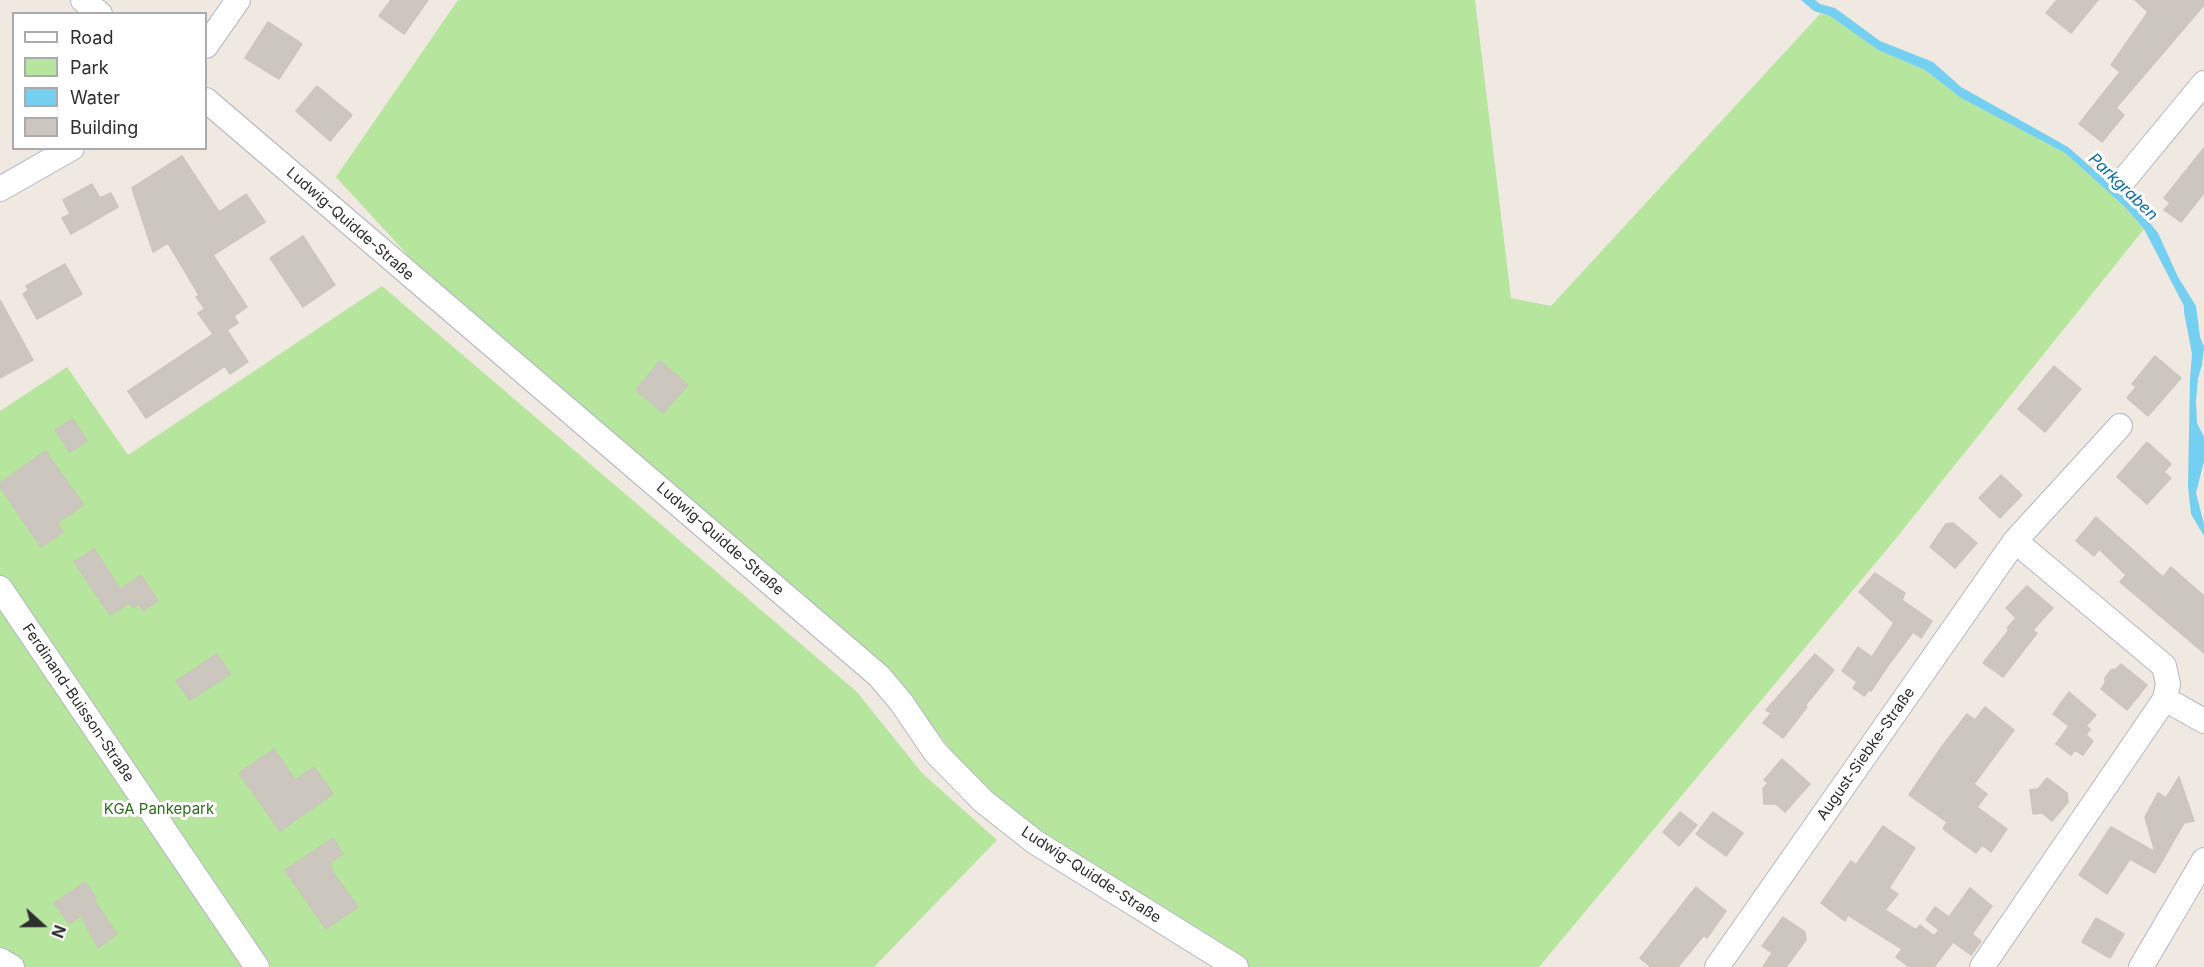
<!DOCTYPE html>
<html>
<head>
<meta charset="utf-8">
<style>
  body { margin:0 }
  #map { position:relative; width:2204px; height:967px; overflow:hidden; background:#efe9e1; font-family:Inter,sans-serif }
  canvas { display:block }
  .legend { position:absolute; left:12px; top:12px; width:195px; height:138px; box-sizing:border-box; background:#fff; border:2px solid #ababab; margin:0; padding:8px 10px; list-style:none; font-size:18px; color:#2e2e2e }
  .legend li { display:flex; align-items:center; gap:12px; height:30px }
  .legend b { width:30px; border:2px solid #ababab }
  .north { position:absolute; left:12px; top:895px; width:60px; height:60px; -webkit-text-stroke:4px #fff; paint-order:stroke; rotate:111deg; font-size:16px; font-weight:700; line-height:24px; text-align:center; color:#2e2e2e }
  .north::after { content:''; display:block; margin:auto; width:21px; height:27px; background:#2e2e2e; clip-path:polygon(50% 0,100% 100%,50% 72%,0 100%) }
</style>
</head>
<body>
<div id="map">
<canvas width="2204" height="967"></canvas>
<ul class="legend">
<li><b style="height:8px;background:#fff"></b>Road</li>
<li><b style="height:16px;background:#b6e59e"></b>Park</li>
<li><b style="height:16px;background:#75cff0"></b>Water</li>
<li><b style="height:16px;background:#cbc7bf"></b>Building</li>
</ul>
<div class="north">N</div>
</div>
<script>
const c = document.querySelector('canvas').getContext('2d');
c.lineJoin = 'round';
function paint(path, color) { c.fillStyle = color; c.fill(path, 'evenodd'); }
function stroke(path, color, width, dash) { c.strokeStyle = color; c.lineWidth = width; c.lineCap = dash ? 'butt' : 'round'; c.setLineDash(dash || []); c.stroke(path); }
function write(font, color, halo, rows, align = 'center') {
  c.font = font + ' Inter,sans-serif'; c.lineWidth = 6; c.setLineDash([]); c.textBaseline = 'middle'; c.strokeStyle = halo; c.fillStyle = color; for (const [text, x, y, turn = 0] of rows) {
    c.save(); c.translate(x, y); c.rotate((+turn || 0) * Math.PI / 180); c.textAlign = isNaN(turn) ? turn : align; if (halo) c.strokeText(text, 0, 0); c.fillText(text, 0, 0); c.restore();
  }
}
const green = new Path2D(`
  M 458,0 L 1475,0 L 1511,298 L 1551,306 L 1820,14 L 1830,16 L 1878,50 L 1925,70 L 1961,98 L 2065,153 L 2125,207 L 2144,229 L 1893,542 L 1539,967 L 1244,967 L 1039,837 L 1003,805 L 952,752 L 889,669 L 415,263 L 336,177 Z
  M 382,286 L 857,692 L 922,773 L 997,840 L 874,967 L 0,967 L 0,411 L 67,367 L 128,455 Z`);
const water = new Path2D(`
  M 1801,0 L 1815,0 L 1820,4 L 1835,8 L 1880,41 L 1933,62 L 1961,87 L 2068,147 L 2138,208 L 2158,233 L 2178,277 L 2196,306 L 2200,337 L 2204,347 L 2202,365 L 2198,378 L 2196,402 L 2197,423 L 2204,437 L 2204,461 L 2196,493 L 2204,524 L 2204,536 L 2191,514 L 2188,486 L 2190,379 L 2192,354 L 2184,312 L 2184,306 L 2144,229 L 2125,207 L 2065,153 L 1961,98 L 1925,70 L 1878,50 L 1830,16 L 1814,11 Z`);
const building = new Path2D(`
  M 391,0 L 428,0 L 404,34 L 379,16 Z
  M 2057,0 L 2098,0 L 2071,33 L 2046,13 Z
  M 2135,0 L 2204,0 L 2204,5 L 2116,108 L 2124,115 L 2102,142 L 2079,124 L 2120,72 L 2111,65 L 2148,12 Z
  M 268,22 L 302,44 L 279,79 L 245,58 Z
  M 317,86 L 352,115 L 330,141 L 296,111 Z
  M 2204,148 L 2204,193 L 2181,222 L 2164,210 L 2170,203 L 2164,198 Z
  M 182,156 L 219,212 L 246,194 L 265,222 L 213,255 L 247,307 L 234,316 L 238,323 L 227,330 L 248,362 L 230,374 L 225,366 L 146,418 L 128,391 L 213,334 L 198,313 L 205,309 L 196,297 L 199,295 L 168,243 L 153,252 L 132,188 Z
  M 92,184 L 100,198 L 111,193 L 118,207 L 71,234 L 62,218 L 70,214 L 63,200 Z
  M 303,236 L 335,285 L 303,307 L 270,258 Z
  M 65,264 L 82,294 L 37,319 L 23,294 L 28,290 L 26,286 Z
  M 0,300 L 33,360 L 0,378 Z
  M 2155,356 L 2181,378 L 2148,416 L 2127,398 L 2136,387 L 2132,384 Z
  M 660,361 L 688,385 L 663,413 L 636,390 Z
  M 2054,366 L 2081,389 L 2045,432 L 2018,409 Z
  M 73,419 L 87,441 L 70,452 L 55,430 Z
  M 2147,442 L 2171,464 L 2164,472 L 2171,478 L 2147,504 L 2117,477 Z
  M 45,451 L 84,505 L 57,523 L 63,532 L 41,547 L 0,487 L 0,483 Z
  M 2001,475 L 2022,495 L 2000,518 L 1979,498 Z
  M 2096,517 L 2163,577 L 2171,567 L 2204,596 L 2204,653 L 2120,582 L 2126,575 L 2099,549 L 2094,556 L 2076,541 Z
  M 1953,523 L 1977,543 L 1955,568 L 1930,547 L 1946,524 Z
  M 94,549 L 120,589 L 141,575 L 158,601 L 143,611 L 139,604 L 133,608 L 129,603 L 110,615 L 74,562 Z
  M 1875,573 L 1905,593 L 1902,600 L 1932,621 L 1921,638 L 1913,632 L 1887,667 L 1871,691 L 1869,690 L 1864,696 L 1853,688 L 1857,682 L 1842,671 L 1858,647 L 1872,657 L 1894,623 L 1859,592 Z
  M 2027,586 L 2053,608 L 2033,630 L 2037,633 L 2003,677 L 1983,663 L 2009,630 L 2007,628 L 2016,618 L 2006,608 Z
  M 217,654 L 230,674 L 190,700 L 176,681 Z
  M 1815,654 L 1834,670 L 1805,706 L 1807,707 L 1783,738 L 1763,723 L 1771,713 L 1766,710 Z
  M 2121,664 L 2147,685 L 2127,710 L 2101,689 L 2105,683 L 2105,678 L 2111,670 L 2116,669 Z
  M 2069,692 L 2096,715 L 2086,726 L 2090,729 L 2086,735 L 2093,741 L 2083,755 L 2075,750 L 2071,755 L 2056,744 L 2069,726 L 2053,714 Z
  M 1985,707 L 2014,730 L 1974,784 L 1987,794 L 1977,807 L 2007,829 L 1991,852 L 1982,845 L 1976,853 L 1943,829 L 1947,822 L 1909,795 L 1940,749 L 1967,714 L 1975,720 Z
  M 274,749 L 295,780 L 314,767 L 333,794 L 280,831 L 239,773 Z
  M 1782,759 L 1810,784 L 1785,812 L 1776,804 L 1764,804 L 1763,788 L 1768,783 L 1764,780 Z
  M 2179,777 L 2194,821 L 2184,823 L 2155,873 L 2130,859 L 2107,894 L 2079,875 L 2111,827 L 2155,852 L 2145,817 L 2158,793 L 2166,798 Z
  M 2047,778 L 2067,793 L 2068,802 L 2052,821 L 2042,813 L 2033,814 L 2030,790 L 2038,789 Z
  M 1680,812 L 1697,825 L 1679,846 L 1663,832 Z
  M 1713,812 L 1743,833 L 1726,856 L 1696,834 Z
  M 1883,826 L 1915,848 L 1889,888 L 1898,894 L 1885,910 L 1916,930 L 1920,925 L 1934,936 L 1939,930 L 1926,920 L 1935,907 L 1949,917 L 1970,888 L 1992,906 L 1972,934 L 1981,941 L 1971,955 L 1953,942 L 1934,967 L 1909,967 L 1896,957 L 1902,949 L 1848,915 L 1845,921 L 1821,903 L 1851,861 L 1856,865 Z
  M 333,838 L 343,854 L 329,863 L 332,867 L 330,868 L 358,907 L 326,929 L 285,870 Z
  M 85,882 L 96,898 L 94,900 L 117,934 L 98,948 L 81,916 L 69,924 L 54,903 Z
  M 1696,887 L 1726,911 L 1707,938 L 1704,935 L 1678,967 L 1651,967 L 1640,958 Z
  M 1783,917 L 1805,932 L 1806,940 L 1786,967 L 1763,967 L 1772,953 L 1762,946 Z
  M 2096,918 L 2124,934 L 2110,958 L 2082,942 Z`);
const minor = new Path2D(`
  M 83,0 L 100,14
  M 206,46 L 238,0
  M 206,100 L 879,676 L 901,702 L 935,752 L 983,801 L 1035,842 L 1236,967
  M 2123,181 L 2204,83
  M 0,189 L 72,148
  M 2015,541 L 2164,666 L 2168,684 L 2165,699 L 2204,721
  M 0,588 L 257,967
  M 0,960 L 12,967
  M 1717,967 L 2015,541 L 2120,426
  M 1982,967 L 2165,699
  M 2141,967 L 2204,860`);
const streetNames = [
  ["Ludwig-Quidde-Straße",350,224,41],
  ["Ludwig-Quidde-Straße",720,539,41],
  ["Ferdinand-Buisson-Straße",78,703,56],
  ["August-Siebke-Straße",1866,754,-55],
  ["Ludwig-Quidde-Straße",1091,875,33]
];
const parkNames = [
  ["KGA Pankepark",159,809]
];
const waterNames = [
  ["Parkgraben",2123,187,44]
];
paint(green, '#b6e59e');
paint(water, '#75cff0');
paint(building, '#cbc7bf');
stroke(building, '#cbc5ba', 1.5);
stroke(minor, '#b4b7c1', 26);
stroke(minor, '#fff', 24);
write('15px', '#2e2e2e', '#fff', streetNames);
write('15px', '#2c6e1b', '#fff', parkNames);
write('italic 16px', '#0d6fa3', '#fff', waterNames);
</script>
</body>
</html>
